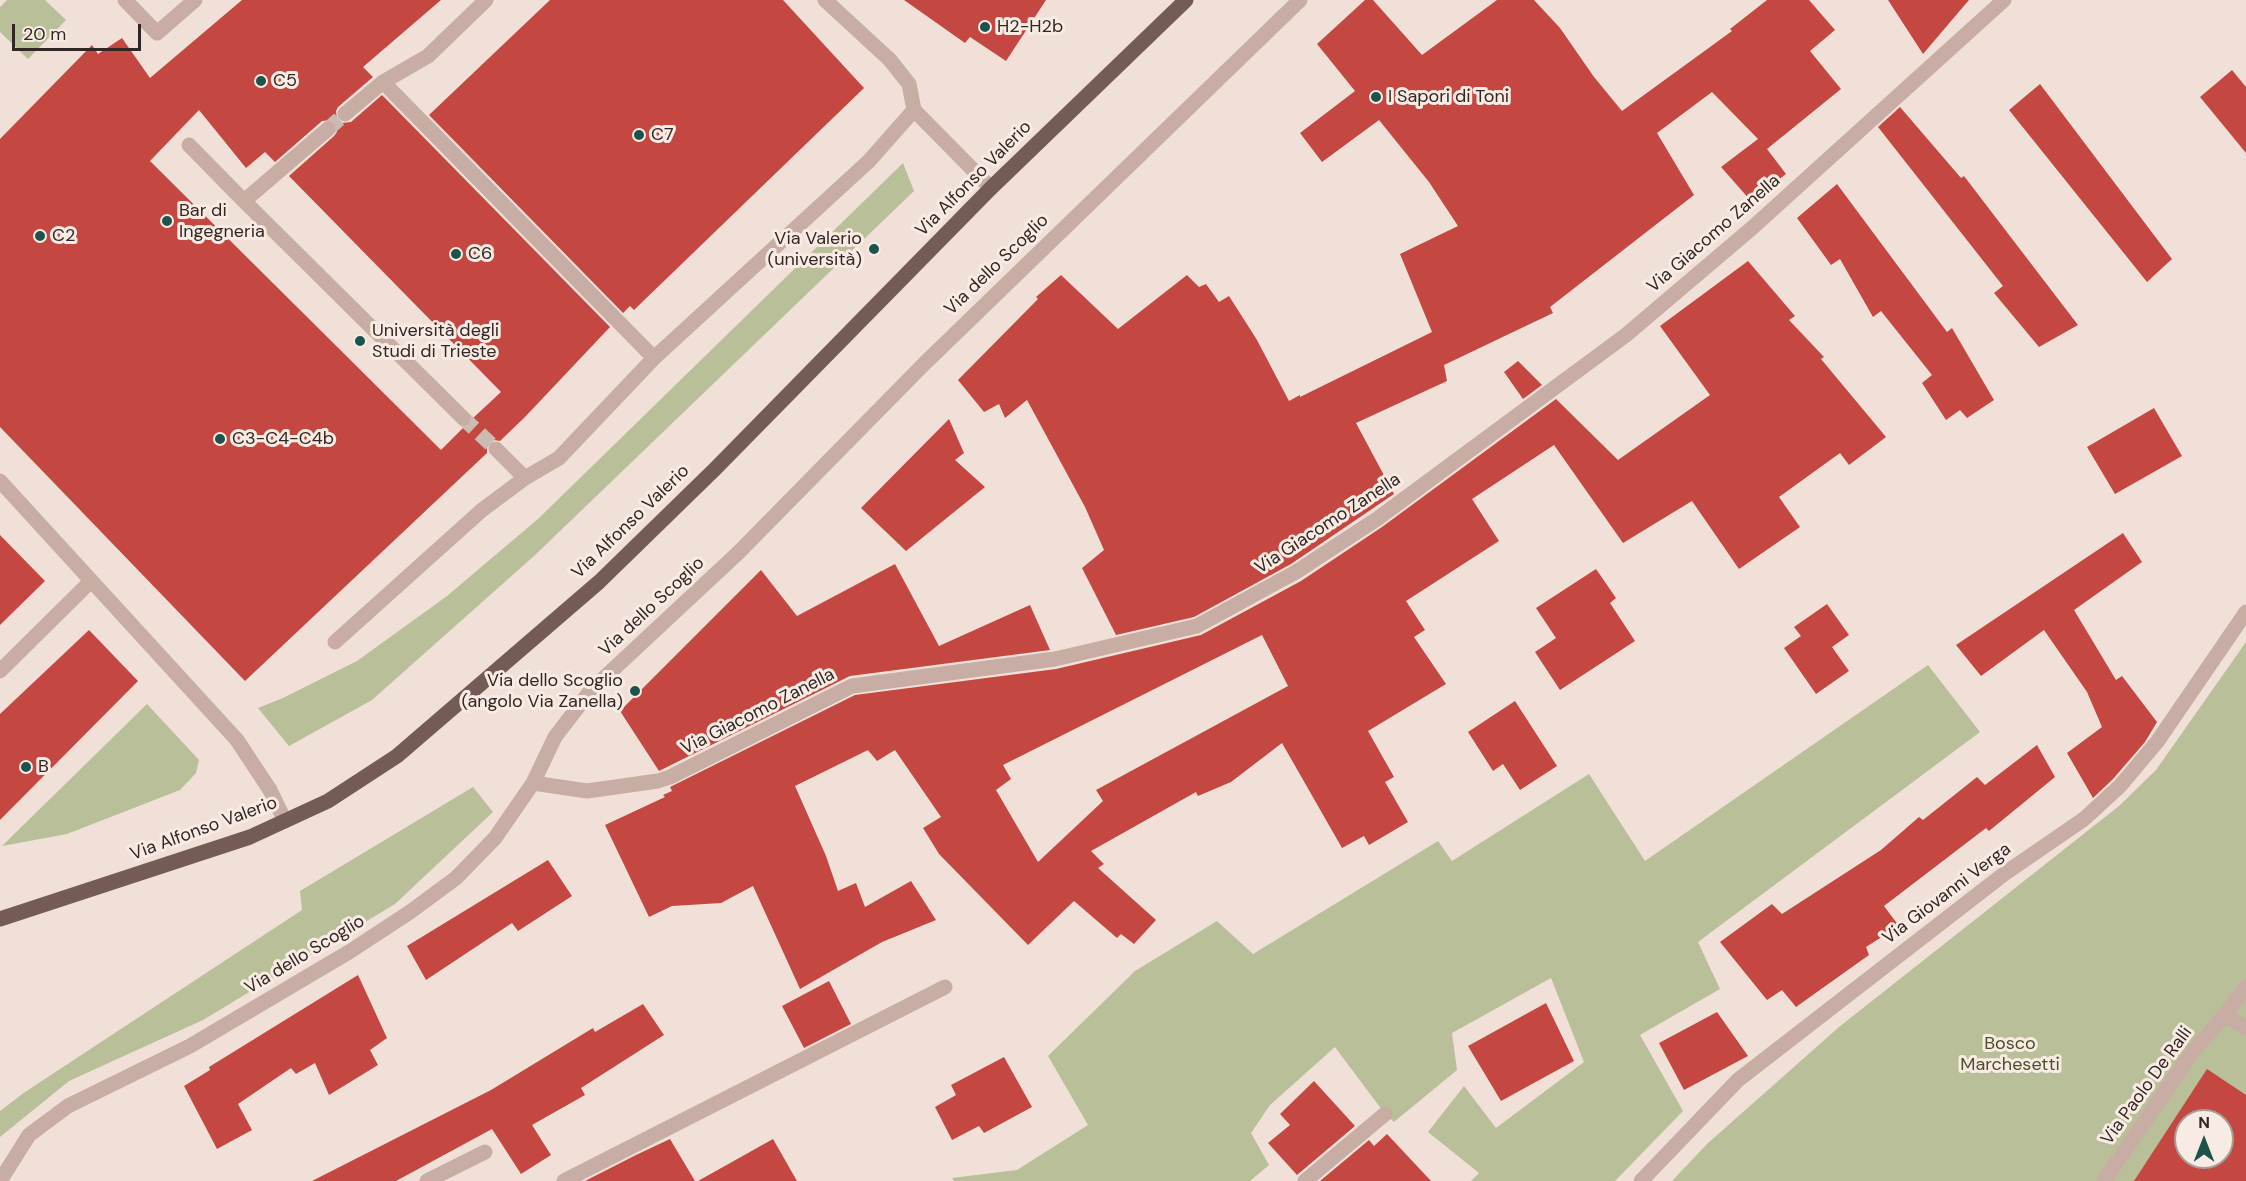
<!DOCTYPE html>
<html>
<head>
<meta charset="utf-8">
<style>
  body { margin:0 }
  #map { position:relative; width:2246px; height:1181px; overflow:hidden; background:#f0e0d7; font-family:"DM Sans",sans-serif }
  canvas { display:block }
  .north { position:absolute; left:2174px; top:1109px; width:60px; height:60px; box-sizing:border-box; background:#f8ebe3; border:2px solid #a99d97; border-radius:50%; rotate:0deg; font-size:16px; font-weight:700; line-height:24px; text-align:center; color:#332725 }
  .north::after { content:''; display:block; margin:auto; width:21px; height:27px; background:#1c544c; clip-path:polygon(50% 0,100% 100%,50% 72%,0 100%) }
  .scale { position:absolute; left:12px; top:24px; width:129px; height:27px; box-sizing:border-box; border:3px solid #332725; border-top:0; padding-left:8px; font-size:18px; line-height:21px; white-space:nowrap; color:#332725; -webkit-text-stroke:4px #f8ebe3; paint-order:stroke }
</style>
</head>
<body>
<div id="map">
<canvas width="2246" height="1181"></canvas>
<div class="north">N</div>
<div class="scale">20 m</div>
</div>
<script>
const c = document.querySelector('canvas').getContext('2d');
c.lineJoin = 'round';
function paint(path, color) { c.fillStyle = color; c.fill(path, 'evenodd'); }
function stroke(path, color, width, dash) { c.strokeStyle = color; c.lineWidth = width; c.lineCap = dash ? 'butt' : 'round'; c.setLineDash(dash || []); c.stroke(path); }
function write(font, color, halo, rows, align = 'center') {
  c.font = font + ' "DM Sans",sans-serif'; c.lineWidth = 6; c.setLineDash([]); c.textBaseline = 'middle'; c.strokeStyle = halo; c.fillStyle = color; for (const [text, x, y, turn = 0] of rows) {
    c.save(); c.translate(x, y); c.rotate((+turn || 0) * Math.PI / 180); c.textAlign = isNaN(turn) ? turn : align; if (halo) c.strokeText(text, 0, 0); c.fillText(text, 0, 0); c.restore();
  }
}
const green = new Path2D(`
  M 7,0 L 45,0 L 66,20 L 28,59 L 0,32 L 0,7 Z
  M 903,163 L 914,191 L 534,556 L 372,700 L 289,746 L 258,708 L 283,698 L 357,661 L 447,596 L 538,519 Z
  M 2246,642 L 2246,1181 L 1672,1181 L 1707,1144 L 1839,1027 L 2119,806 L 2156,770 ZM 2186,1121 L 2222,1121 L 2222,1157 L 2186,1157 Z
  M 1928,665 L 1980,732 L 1698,942 L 1720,989 L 1640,1035 L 1683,1111 L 1615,1181 L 1471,1181 L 1479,1173 L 1428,1132 L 1464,1086 L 1496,1128 L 1584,1062 L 1551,978 L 1452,1033 L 1457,1070 L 1394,1122 L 1385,1114 L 1335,1047 L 1270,1105 L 1251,1133 L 1269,1165 L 1250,1181 L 954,1181 L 952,1178 L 1017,1170 L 1088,1125 L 1048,1056 L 1135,971 L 1217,921 L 1253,954 L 1438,841 L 1452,861 L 1589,774 L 1645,861 Z
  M 147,704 L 199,760 L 196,773 L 180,790 L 67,834 L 2,846 Z
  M 473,787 L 493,812 L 395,904 L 203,1020 L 69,1081 L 0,1137 L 0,1111 L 25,1092 L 302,910 L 300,891 Z`);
const building = new Path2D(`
  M 242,0 L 441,0 L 363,67 L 373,77 L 338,107 L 336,111 L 337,120 L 342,123 L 351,122 L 382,95 L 610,327 L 525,417 L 500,441 L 494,440 L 490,442 L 487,447 L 487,453 L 245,681 L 0,427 L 0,139 L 92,45 L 98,54 L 122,38 L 150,78 ZM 199,110 L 246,168 L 265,152 L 275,162 L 322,121 L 331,120 L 336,123 L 337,132 L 334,136 L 289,176 L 501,392 L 472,419 L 469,425 L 464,427 L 441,450 L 150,161 Z
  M 550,0 L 783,0 L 864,88 L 634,310 L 630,306 L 623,313 L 429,115 Z
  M 904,0 L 1046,0 L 1006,61 L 970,37 L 965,43 Z
  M 1365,0 L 1373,0 L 1422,55 L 1497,0 L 1534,0 L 1560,28 L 1594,77 L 1622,111 L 1732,31 L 1730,29 L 1767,0 L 1809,0 L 1835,30 L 1810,51 L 1841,89 L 1767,149 L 1764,145 L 1786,174 L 1751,201 L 1721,167 L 1758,139 L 1712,92 L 1657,133 L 1694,195 L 1550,307 L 1553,313 L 1444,365 L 1447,381 L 1356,423 L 1394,494 L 1291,564 L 1194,617 L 1116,635 L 1082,568 L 1104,550 L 1085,507 L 1027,400 L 1005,418 L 999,404 L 984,412 L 958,380 L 1038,299 L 1036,297 L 1061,275 L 1118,329 L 1187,275 L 1199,287 L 1206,284 L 1219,302 L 1229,296 L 1257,340 L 1289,401 L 1300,395 L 1300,397 L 1432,332 L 1400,254 L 1458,226 L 1429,182 L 1379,120 L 1322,162 L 1300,133 L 1355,91 L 1317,44 Z
  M 1888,0 L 1969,0 L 1923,54 Z
  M 2232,70 L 2246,87 L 2246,153 L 2200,97 Z
  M 2040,84 L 2172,259 L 2147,282 L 2009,110 Z
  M 1900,107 L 1961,178 L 1964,176 L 2078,325 L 2039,347 L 1994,293 L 2003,286 L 1878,127 Z
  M 1837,184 L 1947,332 L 1952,328 L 1994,400 L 1967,418 L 1960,410 L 1946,420 L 1922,383 L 1932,375 L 1881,311 L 1873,317 L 1840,259 L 1831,265 L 1797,218 Z
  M 1748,261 L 1795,316 L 1789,320 L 1824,357 L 1821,359 L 1886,437 L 1849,465 L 1840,453 L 1779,497 L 1800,527 L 1739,569 L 1692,501 L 1623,543 L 1554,445 L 1472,499 L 1499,541 L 1406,601 L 1425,630 L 1414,637 L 1446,684 L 1368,731 L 1394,777 L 1385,782 L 1408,822 L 1369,845 L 1364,836 L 1342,848 L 1282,743 L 1231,782 L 1198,796 L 1196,792 L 1091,851 L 1104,864 L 1098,868 L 1156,920 L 1134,944 L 1121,934 L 1117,938 L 1074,901 L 1028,945 L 939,854 L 923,828 L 941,817 L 895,750 L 877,761 L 868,750 L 795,786 L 826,856 L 838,891 L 856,883 L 865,907 L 911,881 L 936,920 L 882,942 L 800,989 L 753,886 L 721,903 L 672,906 L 649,917 L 605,825 L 665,797 L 663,795 L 672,791 L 670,787 L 855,695 L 1056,669 L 1201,635 L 1301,581 L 1382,527 L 1556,399 L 1618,460 L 1710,395 L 1660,326 ZM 1262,635 L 1288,686 L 1096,790 L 1103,801 L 1038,862 L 996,790 L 1011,779 L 1003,765 Z
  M 1518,361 L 1542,385 L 1523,399 L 1504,372 Z
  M 2154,408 L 2182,456 L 2115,494 L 2087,447 Z
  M 949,419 L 964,453 L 955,460 L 985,487 L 906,551 L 861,508 Z
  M 2123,533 L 2142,562 L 2074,610 L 2116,680 L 2122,676 L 2157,722 L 2145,742 L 2113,779 L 2093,798 L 2067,753 L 2102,727 L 2087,692 L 2044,630 L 1981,676 L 1956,645 Z
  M 0,535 L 45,581 L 0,625 Z
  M 895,564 L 939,646 L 1030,605 L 1050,650 L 850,676 L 659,771 L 620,711 L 761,570 L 797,616 Z
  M 1596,569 L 1616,598 L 1610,603 L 1635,641 L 1560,690 L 1535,652 L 1556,638 L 1536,608 Z
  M 1827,604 L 1849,635 L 1832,647 L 1849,671 L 1816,694 L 1784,648 L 1801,636 L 1794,627 Z
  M 89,630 L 138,681 L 0,820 L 0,714 Z
  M 1515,701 L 1557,766 L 1520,790 L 1503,764 L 1493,771 L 1468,732 Z
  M 2037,745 L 2055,777 L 1989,831 L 1986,828 L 1884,906 L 1899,926 L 1866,947 L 1869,955 L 1796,1007 L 1782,990 L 1767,1000 L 1720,942 L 1772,904 L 1782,914 L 1881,850 L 1919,817 L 1923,820 L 1977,777 L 1985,785 Z
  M 548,860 L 572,896 L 518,931 L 512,923 L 426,980 L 407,946 Z
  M 358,975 L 387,1038 L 370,1050 L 378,1065 L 329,1095 L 315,1063 L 296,1074 L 291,1068 L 238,1104 L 252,1130 L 217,1149 L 184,1086 L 210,1070 L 209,1067 Z
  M 829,981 L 851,1024 L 804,1048 L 782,1006 Z
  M 1546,1003 L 1574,1061 L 1501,1101 L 1468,1046 Z
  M 643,1004 L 664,1035 L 581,1088 L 585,1095 L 532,1125 L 551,1155 L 521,1174 L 492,1129 L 396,1181 L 312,1181 L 491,1090 L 593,1028 L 595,1032 Z
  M 1717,1012 L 1748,1056 L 1684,1090 L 1659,1043 Z
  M 1004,1057 L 1032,1107 L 984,1133 L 979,1126 L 952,1140 L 935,1107 L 956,1095 L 951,1085 Z
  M 2207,1069 L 2246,1095 L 2246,1181 L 2134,1181 ZM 2186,1121 L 2222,1121 L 2222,1157 L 2186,1157 Z
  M 1314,1081 L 1355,1126 L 1297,1175 L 1268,1143 L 1290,1125 L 1280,1114 Z
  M 1387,1134 L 1431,1181 L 1320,1181 L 1369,1140 L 1374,1146 Z
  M 670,1139 L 695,1181 L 585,1181 L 636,1155 Z
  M 773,1139 L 797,1181 L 698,1181 Z`);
const minorTunnel = new Path2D(`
  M 328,129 L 345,114
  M 463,418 L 496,449`);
const minor = new Path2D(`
  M 125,0 L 157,33 L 195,0
  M 825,0 L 890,60 L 909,84 L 914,110 L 991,188
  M 383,82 L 654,358
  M 345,114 L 383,82 L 428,56 L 486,0
  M 328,129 L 244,201 L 463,418
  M 189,145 L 244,201
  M 496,449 L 525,478 L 559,458 L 654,358 L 869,161 L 914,110
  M 0,481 L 237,740 L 270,790 L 285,821
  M 335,642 L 482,510 L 525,478
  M 0,671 L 91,581
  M 533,783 L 587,791 L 658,781 L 670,777 L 852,686 L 1055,659 L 1197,626 L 1296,572 L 1377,519 L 1626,335 L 1752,228 L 2004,0
  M 2225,1015 L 2246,1028
  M 0,1181 L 29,1135 L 68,1106 L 190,1046 L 349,952 L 410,912 L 456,878 L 495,838 L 533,783 L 555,737 L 591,690 L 738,553 L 924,364 L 1300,0
  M 427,1181 L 485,1152
  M 564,1181 L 945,987
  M 1305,1181 L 1385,1114
  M 1641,1181 L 1738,1080 L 2004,874 L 2084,819 L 2120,786 L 2157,742 L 2246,612
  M 2104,1181 L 2193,1051 L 2225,1015 L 2246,987`);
const major = new Path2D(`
  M 0,919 L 250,837 L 328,801 L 397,756 L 599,582 L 715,469 L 991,188 L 1186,0`);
const markers = [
  [985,27,6,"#1c544c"],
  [261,81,6,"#1c544c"],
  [1376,97,6,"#1c544c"],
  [639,135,6,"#1c544c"],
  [167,221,6,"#1c544c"],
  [40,236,6,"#1c544c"],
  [874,249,6,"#1c544c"],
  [456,254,6,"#1c544c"],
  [360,341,6,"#1c544c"],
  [220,439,6,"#1c544c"],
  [635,691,6,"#1c544c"],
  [26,767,6,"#1c544c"]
];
const poiNames = [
  ["H2-H2b",997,27],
  ["C5",273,81],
  ["I Sapori di Toni",1388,97],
  ["C7",651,135],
  ["Bar di",179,211],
  ["Ingegneria",179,232],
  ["C2",52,236],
  ["Via Valerio",862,239,"right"],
  ["(università)",862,260,"right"],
  ["C6",468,254],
  ["Università degli",372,331],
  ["Studi di Trieste",372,352],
  ["C3-C4-C4b",232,439],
  ["Via dello Scoglio",623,681,"right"],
  ["(angolo Via Zanella)",623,702,"right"],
  ["B",38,767]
];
const streetNames = [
  ["Via Alfonso Valerio",974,179,-45],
  ["Via Giacomo Zanella",1714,234,-41],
  ["Via dello Scoglio",997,265,-44],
  ["Via Alfonso Valerio",631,522,-44],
  ["Via Giacomo Zanella",1328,524,-33],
  ["Via dello Scoglio",652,607,-43],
  ["Via Giacomo Zanella",758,712,-27],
  ["Via Alfonso Valerio",204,829,-20],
  ["Via Giovanni Verga",1947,894,-37],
  ["Via dello Scoglio",305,955,-31],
  ["Via Paolo De Ralli",2147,1086,-54]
];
const parkNames = [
  ["Bosco",2010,1044],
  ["Marchesetti",2010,1065]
];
paint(green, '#b9bf98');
paint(building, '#c44741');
stroke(minorTunnel, '#cabbb3', 15, [15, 8]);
stroke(minor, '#c8ada4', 15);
stroke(major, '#755b56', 15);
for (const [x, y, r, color] of markers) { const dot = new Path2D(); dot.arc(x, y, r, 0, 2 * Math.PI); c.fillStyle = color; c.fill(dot); stroke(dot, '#f8ebe3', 2); }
write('18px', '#332725', '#f8ebe3', poiNames, 'left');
write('18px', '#332725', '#f8ebe3', streetNames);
write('18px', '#4a512a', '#f8ebe3', parkNames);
</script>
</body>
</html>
